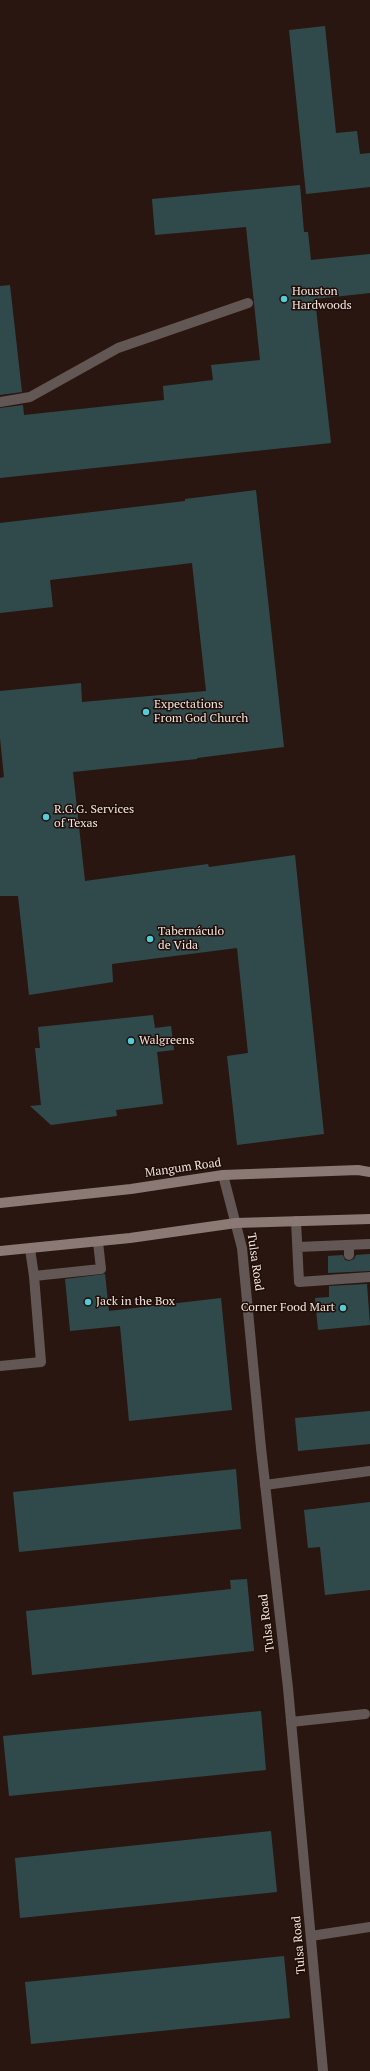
<!DOCTYPE html>
<html>
<head>
<meta charset="utf-8">
<style>
  body { margin:0 }
  canvas { display:block; background:#291610 }
</style>
</head>
<body>
<canvas width="370" height="2071"></canvas>
<script>
const c = document.querySelector('canvas').getContext('2d');
c.lineJoin = 'round';
function paint(path, color) { c.fillStyle = color; c.fill(path, 'evenodd'); }
function stroke(path, color, width, dash) { c.strokeStyle = color; c.lineWidth = width; c.lineCap = dash ? 'butt' : 'round'; c.setLineDash(dash || []); c.stroke(path); }
function write(font, color, halo, rows, align = 'center') {
  c.font = font + ' "PT Serif",serif'; c.lineWidth = 3; c.setLineDash([]); c.textBaseline = 'middle'; c.strokeStyle = halo; c.fillStyle = color; for (const [text, x, y, turn = 0] of rows) {
    c.save(); c.translate(x, y); c.rotate((+turn || 0) * Math.PI / 180); c.textAlign = isNaN(turn) ? turn : align; if (halo) c.strokeText(text, 0, 0); c.fillText(text, 0, 0); c.restore();
  }
}
const building = new Path2D(`
  M 325,26 L 336,133 L 357,131 L 360,154 L 370,153 L 370,187 L 306,194 L 289,30 Z
  M 300,185 L 304,232 L 308,232 L 311,260 L 370,254 L 370,293 L 315,299 L 331,443 L 0,478 L 0,408 L 23,405 L 24,415 L 164,400 L 163,386 L 213,380 L 211,365 L 260,360 L 246,227 L 155,235 L 152,199 Z
  M 10,285 L 22,392 L 0,395 L 0,286 Z
  M 256,490 L 284,747 L 197,758 L 197,759 L 73,772 L 85,881 L 208,864 L 209,867 L 295,855 L 324,1134 L 237,1145 L 227,1056 L 248,1053 L 237,948 L 112,964 L 113,982 L 29,995 L 18,896 L 0,896 L 0,778 L 4,777 L 0,738 L 0,691 L 81,683 L 82,702 L 206,691 L 192,563 L 50,580 L 53,607 L 0,613 L 0,523 L 185,501 L 185,499 Z
  M 153,1015 L 155,1028 L 171,1026 L 174,1050 L 157,1052 L 163,1104 L 116,1110 L 117,1116 L 51,1125 L 30,1106 L 41,1105 L 35,1048 L 40,1048 L 38,1027 Z
  M 370,1254 L 370,1271 L 328,1273 L 328,1256 L 343,1255 L 345,1260 L 349,1261 L 354,1259 L 356,1255 Z
  M 105,1274 L 109,1311 L 221,1298 L 232,1410 L 129,1421 L 120,1326 L 70,1331 L 65,1279 Z
  M 367,1284 L 370,1325 L 318,1330 L 315,1298 L 329,1297 L 329,1286 Z
  M 370,1411 L 370,1444 L 298,1451 L 295,1418 Z
  M 236,1469 L 241,1529 L 19,1552 L 13,1492 Z
  M 370,1502 L 370,1590 L 325,1595 L 320,1547 L 308,1548 L 304,1510 Z
  M 247,1579 L 254,1651 L 32,1675 L 26,1611 L 231,1589 L 230,1580 Z
  M 261,1711 L 266,1770 L 9,1796 L 3,1736 Z
  M 271,1831 L 277,1892 L 20,1918 L 15,1858 Z
  M 284,1956 L 290,2018 L 31,2044 L 25,1982 Z`);
const service = new Path2D(`
  M 0,402 L 30,397 L 118,348 L 248,303
  M 296,1221 L 299,1282 L 370,1277
  M 349,1245 L 349,1255
  M 298,1247 L 370,1244
  M 30,1249 L 34,1276 L 101,1269 L 98,1242
  M 0,1366 L 41,1362 L 34,1276
  M 265,1485 L 370,1471
  M 291,1722 L 365,1714
  M 311,1936 L 370,1927`);
const minor = new Path2D(`
  M 223,1175 L 242,1248 L 261,1448 L 288,1688 L 323,2071`);
const secondary = new Path2D(`
  M 0,1203 L 131,1189 L 223,1175 L 358,1170 L 370,1172
  M 0,1251 L 130,1238 L 236,1223 L 370,1219`);
const markers = [
  [284,299,4,"#52ccd6"],
  [146,712,4,"#52ccd6"],
  [46,817,4,"#52ccd6"],
  [150,939,4,"#52ccd6"],
  [131,1041,4,"#52ccd6"],
  [88,1302,4,"#52ccd6"],
  [343,1308,4,"#52ccd6"]
];
const poiNames = [
  ["Houston",292,292],
  ["Hardwoods",292,306],
  ["Expectations",154,705],
  ["From God Church",154,719],
  ["R.G.G. Services",54,810],
  ["of Texas",54,824],
  ["Tabernáculo",158,932],
  ["de Vida",158,946],
  ["Walgreens",139,1041],
  ["Jack in the Box",96,1302],
  ["Corner Food Mart",335,1308,"right"]
];
const streetNames = [
  ["Mangum Road",183,1168,-8],
  ["Tulsa Road",255,1262,82],
  ["Tulsa Road",267,1623,-97],
  ["Tulsa Road",299,1945,-95]
];
paint(building, '#304a4c');
stroke(service, '#625754', 10);
stroke(minor, '#625754', 10);
stroke(secondary, '#8a7974', 10);
for (const [x, y, r, color] of markers) { const dot = new Path2D(); dot.arc(x, y, r, 0, 2 * Math.PI); c.fillStyle = color; c.fill(dot); stroke(dot, '#1f0d08', 1.5); }
write('12px', '#f3e6e1', '#1f0d08', poiNames, 'left');
write('12px', '#f3e6e1', '#1f0d08', streetNames);
</script>
</body>
</html>
